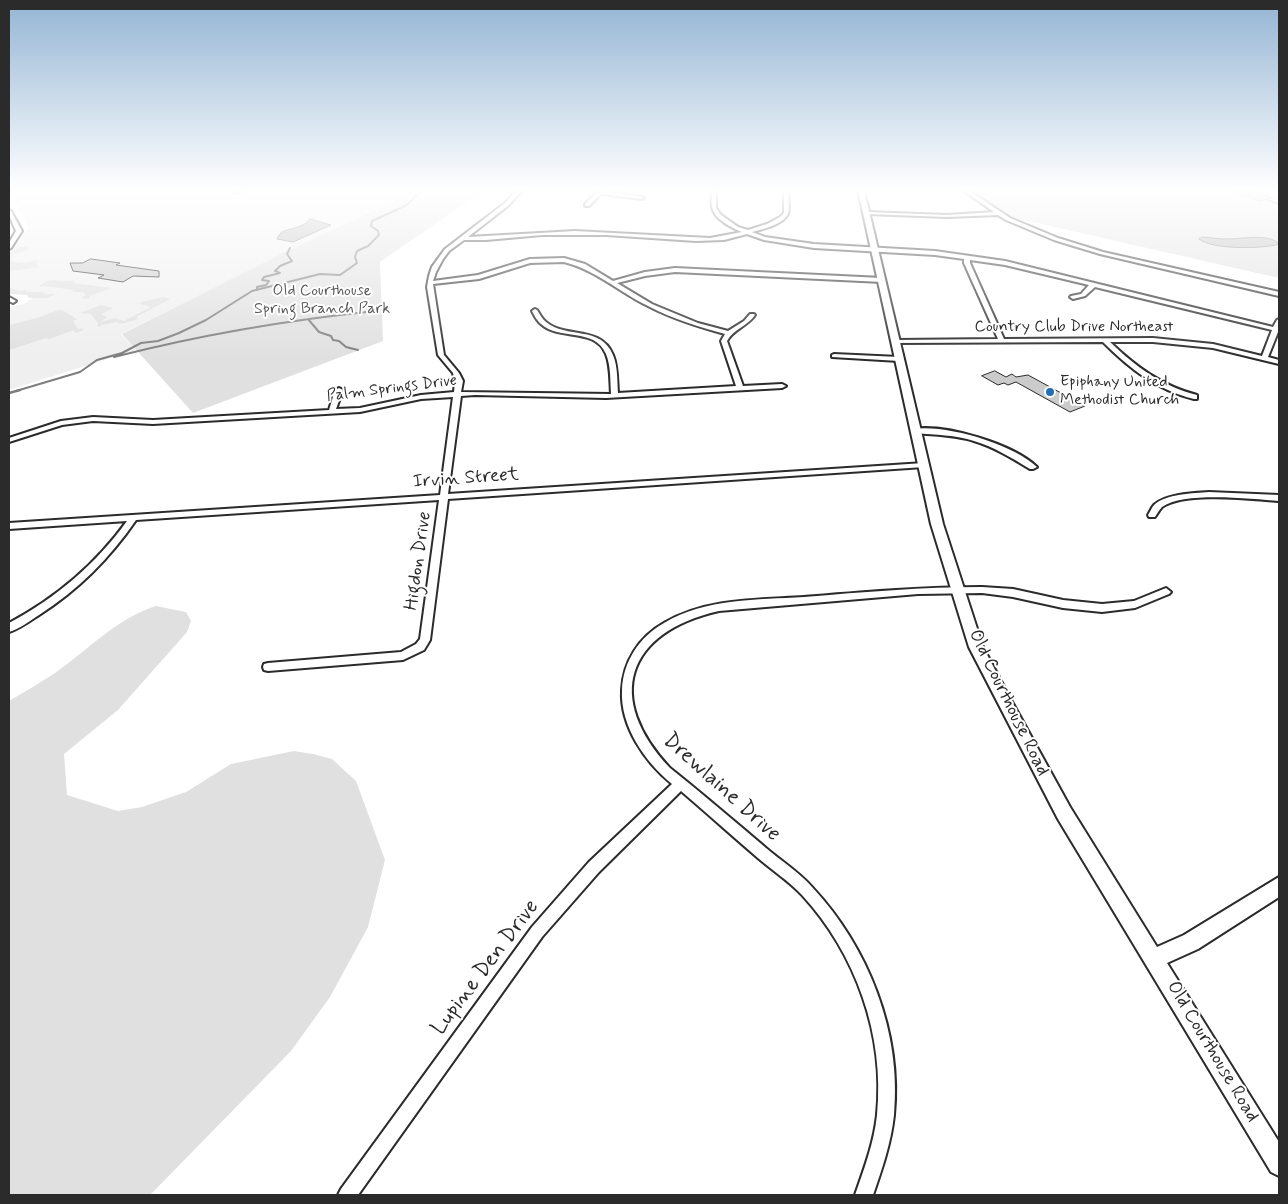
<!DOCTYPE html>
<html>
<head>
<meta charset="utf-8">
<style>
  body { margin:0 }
  #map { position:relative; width:1288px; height:1204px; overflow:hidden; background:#fff; font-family:Mynerve,sans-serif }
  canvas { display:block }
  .frame { position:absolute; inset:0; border:10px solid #2b2b2b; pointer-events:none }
</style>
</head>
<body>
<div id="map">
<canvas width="1288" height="1204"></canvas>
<div class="frame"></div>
</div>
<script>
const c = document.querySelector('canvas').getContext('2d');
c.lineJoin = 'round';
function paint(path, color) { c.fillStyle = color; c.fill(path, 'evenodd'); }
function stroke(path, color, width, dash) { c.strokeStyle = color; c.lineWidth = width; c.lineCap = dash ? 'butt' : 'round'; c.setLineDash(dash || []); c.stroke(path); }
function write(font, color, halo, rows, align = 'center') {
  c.font = font + ' Mynerve,sans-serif'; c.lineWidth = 4; c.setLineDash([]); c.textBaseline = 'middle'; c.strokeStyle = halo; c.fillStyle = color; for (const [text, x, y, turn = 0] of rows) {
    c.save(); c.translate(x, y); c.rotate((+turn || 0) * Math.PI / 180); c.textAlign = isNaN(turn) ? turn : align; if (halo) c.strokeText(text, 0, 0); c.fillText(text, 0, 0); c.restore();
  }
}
const built = new Path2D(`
  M 9,190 L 221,190 L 237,195 L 248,190 L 413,190 L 406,195 L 276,257 L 121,334 L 136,350 L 9,390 L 9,307 L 24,304 L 33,298 L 33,295 L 9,291 L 9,253 L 29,228 Z`);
const green = new Path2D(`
  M 413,190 L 484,190 L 380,262 L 383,341 L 193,413 L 122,334 L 277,256 L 407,195 Z
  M 965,190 L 1279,190 L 1279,278 L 1002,215 Z
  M 19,247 L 27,247 L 29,250 L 12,255 L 10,261 L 22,263 L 39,260 L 36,262 L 37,266 L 41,267 L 9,271 L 9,253 Z
  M 55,280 C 63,283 68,280 75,281 L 73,283 L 112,288 L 89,296 L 90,298 L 84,299 L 82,297 L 86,295 L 83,292 L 72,292 L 74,290 L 44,286 L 38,287 L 47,281 Z
  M 9,288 L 21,291 L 27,289 L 25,292 L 45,292 L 43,294 L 55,294 L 47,298 L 29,298 L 27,295 L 9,294 Z
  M 164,297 L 170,299 L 136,317 L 138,318 L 136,320 L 120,324 L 117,322 L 102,325 L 98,327 L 98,323 L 91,314 L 80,313 L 101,305 L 113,308 L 101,314 L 107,317 L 101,322 L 114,318 L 124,321 L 151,307 L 140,304 L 141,302 Z
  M 58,310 L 62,310 L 77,319 L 73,321 L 78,329 L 83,328 L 82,331 L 75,333 L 74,330 L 49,339 L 46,338 L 9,350 L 9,325 L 37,318 Z
  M 156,606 L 186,612 L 191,621 L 187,632 L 118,710 L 64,754 L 67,795 L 118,811 L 142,807 L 186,792 L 231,764 L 294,751 L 313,754 L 332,759 L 356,781 L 385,860 L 368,927 L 330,997 L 291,1051 L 150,1195 L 9,1195 L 9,701 C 24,692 40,683 55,673 C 88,650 117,618 156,606 Z`);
const water = new Path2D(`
  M 1236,190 L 1254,191 L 1272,198 L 1260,201 L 1232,192 Z
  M 310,219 L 331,225 L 293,242 L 277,239 C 281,228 290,231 300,226 C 304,225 307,222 310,219 Z
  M 1203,237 C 1211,238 1219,239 1228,239 C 1242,239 1269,233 1279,244 C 1264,249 1212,250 1199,239 Z`);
const streamFar1 = new Path2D(`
  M 1267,200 L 1279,204
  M 257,290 L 257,287 L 266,285 L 269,281 L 262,280 L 264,277 L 280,273 L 275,271 L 280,266 L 292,261 L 287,254 L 290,248
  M 308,319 L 319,332 L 331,336 L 333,340 L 339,341 L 346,347 L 358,350
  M 114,357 C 200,335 288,320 376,311
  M 16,391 L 80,372 L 97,360 L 122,353 L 141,343 L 158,341 L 179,333 L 206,320 L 252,291 L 320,274 L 340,275 L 357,263 L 355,257 L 357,251 L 368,246 L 379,235 L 378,231 L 371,226 L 372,221 L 407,205 L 422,190`);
const stream = new Path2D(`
  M 9,393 L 20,390`);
const building = new Path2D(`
  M 91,259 L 120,263 L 116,265 L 159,271 L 159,277 L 133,276 L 123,282 L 98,278 L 104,275 L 73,271 L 70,263 L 82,263 Z
  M 995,371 L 1006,377 L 1012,374 L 1016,377 L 1028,375 L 1085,406 L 1070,412 L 1016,382 L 1008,385 L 1004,383 L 998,385 L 982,376 Z`);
const street = new Path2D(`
  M 231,190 L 237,190 L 239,192 L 237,193 Z
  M 517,190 L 522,190 L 509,205 L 468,237 L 575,231 L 710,238 L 742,232 C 732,228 714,219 712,207 C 711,202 712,195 712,190 L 716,190 L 716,208 L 721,215 L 738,227 L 748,230 L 767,224 L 780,217 L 784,213 L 784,190 L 788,190 C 788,197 790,208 788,214 C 782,225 763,229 752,232 L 765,237 L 814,244 L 935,251 L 1005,261 L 1273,327 L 1277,320 L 1279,319 L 1279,332 L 1278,332 L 1268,357 L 1279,360 L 1279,364 L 1213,348 L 1153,342 L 1110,342 C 1136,367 1162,386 1197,395 L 1197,399 L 1194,399 C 1157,390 1130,369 1103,342 L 894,343 L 894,341 L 896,340 L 998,339 L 964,263 L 964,259 L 935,255 L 814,248 L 764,240 L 747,234 L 724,240 L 696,241 L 606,235 L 542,235 L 486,240 L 464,240 L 449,251 L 443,259 L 436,272 L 433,281 L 478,275 L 530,259 L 564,258 L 585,264 L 613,281 L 645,272 L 675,268 L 882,278 L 885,280 L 882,282 L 675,272 L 645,276 L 617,283 L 652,304 L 698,323 L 728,331 L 744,321 L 750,314 L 754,314 L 755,315 C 748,326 733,329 727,341 L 743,386 L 782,384 L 786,386 L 782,388 L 606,398 L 475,395 L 461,396 L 448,494 L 924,463 L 928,465 L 924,467 L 448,499 L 430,640 L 424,650 L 403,660 L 268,671 L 264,670 L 263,667 L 264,664 L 268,663 L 401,652 L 416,644 L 420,639 L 439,500 L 136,520 C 110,558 78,590 39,615 C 30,621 19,629 9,632 L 9,623 C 56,598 96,564 127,521 L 9,529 L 9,523 L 440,495 L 453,397 L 421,399 L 360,412 L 153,424 L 93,421 L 62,425 L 9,442 L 9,438 L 61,421 L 93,417 L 153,420 L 329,410 L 335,390 L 339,388 L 343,390 L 336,409 L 360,408 L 421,395 L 454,392 L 455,381 L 453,373 L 438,355 L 427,287 L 429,276 L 432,267 L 445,249 L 505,203 ZM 970,260 L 1005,265 L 1089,285 L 1081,294 L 1071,296 L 1070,297 L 1073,299 L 1085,296 L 1095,287 L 1272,330 L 1262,356 L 1213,344 L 1153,338 L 1004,339 L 970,263 ZM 564,262 C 596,270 619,292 648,306 C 673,319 699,327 725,334 L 721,341 L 736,386 L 618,393 C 617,381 618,367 613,355 C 601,325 566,339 546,322 C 542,319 540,314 537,310 L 535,309 L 532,311 C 534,315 537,321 541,324 C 559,341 595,327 606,354 C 611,366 610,381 611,394 L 461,392 L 463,381 L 459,373 L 444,355 L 433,284 L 479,279 L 530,263 Z
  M 599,190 L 642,197 L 644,198 L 642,199 L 601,194 L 589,206 L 585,206 L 585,204 Z
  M 963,190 L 968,190 L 1010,218 L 1058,238 L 1103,252 L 1279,292 L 1279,296 L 1100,254 L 1054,240 L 1006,220 L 998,215 L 947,217 L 867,214 L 865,213 L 867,212 L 947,215 L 994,212 Z
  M 9,210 L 11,211 L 22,231 L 11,248 L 9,249 L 9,243 L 16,231 L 9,215 Z
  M 9,297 L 16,301 L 13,303 L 9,301 Z
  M 834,354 L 899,357 L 902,359 L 899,361 L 832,357 L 832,355 Z
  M 913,429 C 946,424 1013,444 1037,467 L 1033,469 L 1030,469 C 1012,458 994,447 974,441 C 956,435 935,435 916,433 L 912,431 Z
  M 1209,492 L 1279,495 L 1279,501 C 1252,499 1184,491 1162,507 C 1159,510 1157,514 1155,517 L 1149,517 L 1148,515 C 1150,512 1152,507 1154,505 C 1165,494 1194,493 1209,492 Z
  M 982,587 L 1013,589 L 1063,600 L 1102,604 L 1134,601 L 1166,588 L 1171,592 L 1169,594 L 1135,608 L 1102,612 L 1063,608 L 1013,597 L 982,593 L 918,594 L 719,611 C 626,632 604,698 670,768 C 703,794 734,821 766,848 C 781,861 799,872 812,887 C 868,947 902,1032 894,1115 C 891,1143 882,1169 873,1195 L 855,1195 C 864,1169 874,1143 877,1115 C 885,1035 856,954 802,895 C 789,881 773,871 758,858 C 732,836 707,813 681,791 L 599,872 L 542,937 L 358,1195 L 338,1195 L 341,1189 L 532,927 L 589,862 L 672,784 C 645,762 620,726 622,690 C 623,662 639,637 664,623 C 706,598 757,600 804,597 C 864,592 922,587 982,587 Z`);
const secondary = new Path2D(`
  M 858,190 L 864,190 L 943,524 L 983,647 L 1011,700 L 1070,807 L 1157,947 L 1184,935 L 1279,877 L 1279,897 L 1198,949 L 1167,963 L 1279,1142 L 1279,1176 L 1271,1172 L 1058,819 L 969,647 L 931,524 Z`);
const markers = [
  [1050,392,5,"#1f6fb2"]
];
const farParknames = [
  ["Old Courthouse",322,292],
  ["Spring Branch Park",322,310]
];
const farStreetnames = [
  ["Country Club Drive Northeast",1074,328],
  ["Palm Springs Drive",392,389,-7]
];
const farPoinames = [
  ["Epiphany United",1060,383],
  ["Methodist Church",1060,401]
];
const streetNames = [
  ["Irvin Street",466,479,-4],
  ["Higdon Drive",419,561,-82],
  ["Old Courthouse Road",1008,703,64],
  ["Old Courthouse Road",1212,1052,59]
];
const nearStreetnames = [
  ["Drewlaine Drive",721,788,42],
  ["Lupine Den Drive",486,968,-53]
];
paint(built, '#efefef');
paint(green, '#e0e0e0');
paint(water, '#b6b6b6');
stroke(water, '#7e7e7e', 1);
stroke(streamFar1, '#7e7e7e', 2);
stroke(stream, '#7e7e7e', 2.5);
paint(building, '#cbcbcb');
stroke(building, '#2b2b2b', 1);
stroke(street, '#2b2b2b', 4);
stroke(secondary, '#2b2b2b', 4);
paint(street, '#fff');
paint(secondary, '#fff');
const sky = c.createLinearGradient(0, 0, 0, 359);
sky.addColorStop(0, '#94b5d4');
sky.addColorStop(0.53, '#fff');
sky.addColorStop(1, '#ffffff00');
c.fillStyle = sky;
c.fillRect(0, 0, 1288, 359);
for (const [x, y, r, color] of markers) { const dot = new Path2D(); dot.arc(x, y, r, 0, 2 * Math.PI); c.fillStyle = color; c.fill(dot); stroke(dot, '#fff', 2); }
write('16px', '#585858', '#fff', farParknames);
write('16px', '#2b2b2b', '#fff', farStreetnames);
write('16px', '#2b2b2b', '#fff', farPoinames, 'left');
write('19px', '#2b2b2b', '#fff', streetNames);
write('22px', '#2b2b2b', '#fff', nearStreetnames);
</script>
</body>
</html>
